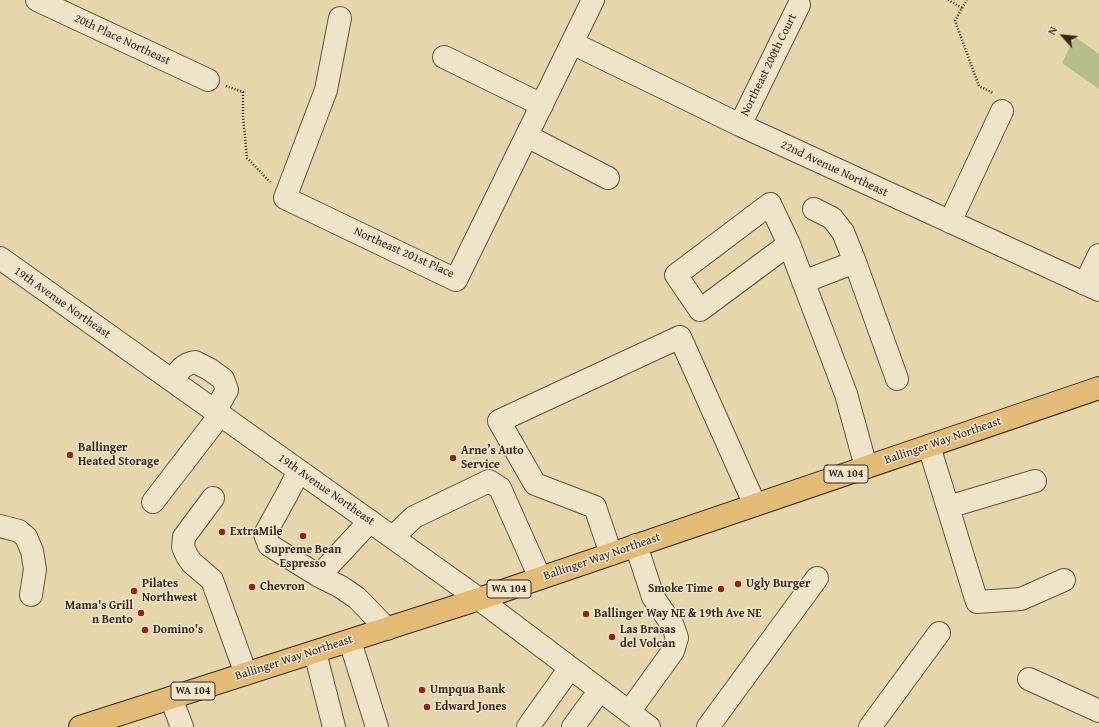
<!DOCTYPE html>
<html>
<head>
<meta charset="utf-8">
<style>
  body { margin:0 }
  #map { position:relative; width:1099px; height:727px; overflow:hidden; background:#e6d6ac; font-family:"Gentium Book Plus",serif }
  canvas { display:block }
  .north { position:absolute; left:1043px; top:16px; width:40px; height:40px; -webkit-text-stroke:3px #efe4c9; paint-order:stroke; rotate:297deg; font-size:11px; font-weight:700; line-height:16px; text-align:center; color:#362620 }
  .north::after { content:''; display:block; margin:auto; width:14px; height:18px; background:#362620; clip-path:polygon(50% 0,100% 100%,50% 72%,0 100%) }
</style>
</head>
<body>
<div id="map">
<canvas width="1099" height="727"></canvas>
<div class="north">N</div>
</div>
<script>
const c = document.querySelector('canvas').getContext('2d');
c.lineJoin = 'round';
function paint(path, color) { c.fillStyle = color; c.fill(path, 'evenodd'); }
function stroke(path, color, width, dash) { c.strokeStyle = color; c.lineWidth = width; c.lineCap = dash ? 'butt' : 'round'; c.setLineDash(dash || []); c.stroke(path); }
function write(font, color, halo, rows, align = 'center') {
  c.font = font + ' "Gentium Book Plus",serif'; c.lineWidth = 3; c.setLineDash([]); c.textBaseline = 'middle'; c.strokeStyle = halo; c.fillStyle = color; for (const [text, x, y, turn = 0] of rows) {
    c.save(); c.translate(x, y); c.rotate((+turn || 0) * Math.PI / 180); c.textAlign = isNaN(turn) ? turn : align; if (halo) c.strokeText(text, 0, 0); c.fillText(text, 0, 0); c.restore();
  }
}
const green = new Path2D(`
  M 1075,37 L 1099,54 L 1099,89 L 1062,63 Z`);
const path = new Path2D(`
  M 948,0 L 962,8 L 955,21 L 979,86 L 993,93
  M 962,8 L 967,0
  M 226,86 L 243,92 L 243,116 L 247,158 L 270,182`);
const minor = new Path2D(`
  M 37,0 L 208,80
  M 340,18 L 326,90 L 285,198 L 456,280 L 593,0
  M 572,43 L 740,125 L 1099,290
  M 444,57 L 542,105
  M 740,125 L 799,5
  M 527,136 L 608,178
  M 814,209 L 832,218 L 843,232 L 855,262
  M 950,222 L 1002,111
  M 789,244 L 700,310 L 676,275 L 770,204 L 789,244 L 846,394 L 866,467
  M 0,258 L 479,599 L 649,727
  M 803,282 L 855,262 L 897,379
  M 1085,284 L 1099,255
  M 173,381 C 179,370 183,364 195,362 L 209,369 L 223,379 L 227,390 L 215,411
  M 929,446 L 977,602 L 1021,599 L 1064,580
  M 299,471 L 286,496 L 265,534 L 269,545 L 319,576
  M 213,498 L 184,537 L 183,547 L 187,556 L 192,563 L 212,580 L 246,674
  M 153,502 L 220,415
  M 948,507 L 1035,481
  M 370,521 L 319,576 L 341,587 L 357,598 L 387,629
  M 0,526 L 19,531 L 26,537 L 32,551 L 35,569 L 31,595
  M 393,537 L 414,517 L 489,481 L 500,488 L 540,578
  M 611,554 L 595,507 L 535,484 L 499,421 L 680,337 L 755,505
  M 350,641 L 377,727
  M 315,652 L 334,727
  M 1029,679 L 1099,711
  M 171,698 L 182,727
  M 629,712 L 673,651 L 677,638 L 673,626 L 653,597 L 636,545
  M 528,727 L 570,668
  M 573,727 L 600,690
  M 708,727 L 817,578
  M 870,727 L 939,633`);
const major = new Path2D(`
  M 80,727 L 479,599 L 1099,388`);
const markers = [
  [70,455,4,"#8f2418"],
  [453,458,4,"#8f2418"],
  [222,532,4,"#8f2418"],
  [303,536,4,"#8f2418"],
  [738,584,4,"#8f2418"],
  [252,587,4,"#8f2418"],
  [721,589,4,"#8f2418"],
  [134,591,4,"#8f2418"],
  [141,613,4,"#8f2418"],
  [586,614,4,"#8f2418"],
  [145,630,4,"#8f2418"],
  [612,637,4,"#8f2418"],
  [422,690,4,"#8f2418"],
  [427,707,4,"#8f2418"]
];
const shields = [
  [846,474,44],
  [509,589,44],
  [193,691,44]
];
const shieldNames = [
  ["WA 104",846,474],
  ["WA 104",509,589],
  ["WA 104",193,691]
];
const streetNames = [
  ["20th Place Northeast",122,40,25],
  ["Northeast 200th Court",769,65,-64],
  ["22nd Avenue Northeast",834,169,25],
  ["Northeast 201st Place",404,253,24],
  ["19th Avenue Northeast",62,303,35],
  ["Ballinger Way Northeast",943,441,-19],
  ["19th Avenue Northeast",326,490,35],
  ["Ballinger Way Northeast",602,557,-19],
  ["Ballinger Way Northeast",294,658,-18]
];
const poiNames = [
  ["Ballinger",78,448],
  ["Heated Storage",78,462],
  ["Arne’s Auto",461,451],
  ["Service",461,465],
  ["ExtraMile",230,532],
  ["Supreme Bean",303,550,"center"],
  ["Espresso",303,564,"center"],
  ["Pilates",142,584],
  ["Northwest",142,598],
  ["Ugly Burger",746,584],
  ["Chevron",260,587],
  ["Smoke Time",713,589,"right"],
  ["Mama's Grill",133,606,"right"],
  ["n Bento",133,620,"right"],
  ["Ballinger Way NE & 19th Ave NE",594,614],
  ["Domino's",153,630],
  ["Las Brasas",620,630],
  ["del Volcan",620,644],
  ["Umpqua Bank",430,690],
  ["Edward Jones",435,707]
];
paint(green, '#b3be8b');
stroke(minor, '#625243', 24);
stroke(major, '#362620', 24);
stroke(path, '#362620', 2.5, [1, 2]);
stroke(minor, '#efe4c9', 22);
stroke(major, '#e3bb76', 22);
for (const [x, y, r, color] of markers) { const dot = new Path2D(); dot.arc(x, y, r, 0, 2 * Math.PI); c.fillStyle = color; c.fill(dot); stroke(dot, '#efe4c9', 1.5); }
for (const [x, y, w] of shields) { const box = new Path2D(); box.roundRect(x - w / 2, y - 9, w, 18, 3); c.fillStyle = '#efe4c9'; c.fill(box); stroke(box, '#362620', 1); }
write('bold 11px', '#362620', null, shieldNames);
write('12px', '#362620', '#efe4c9', streetNames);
write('bold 12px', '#362620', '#efe4c9', poiNames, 'left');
</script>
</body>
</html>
